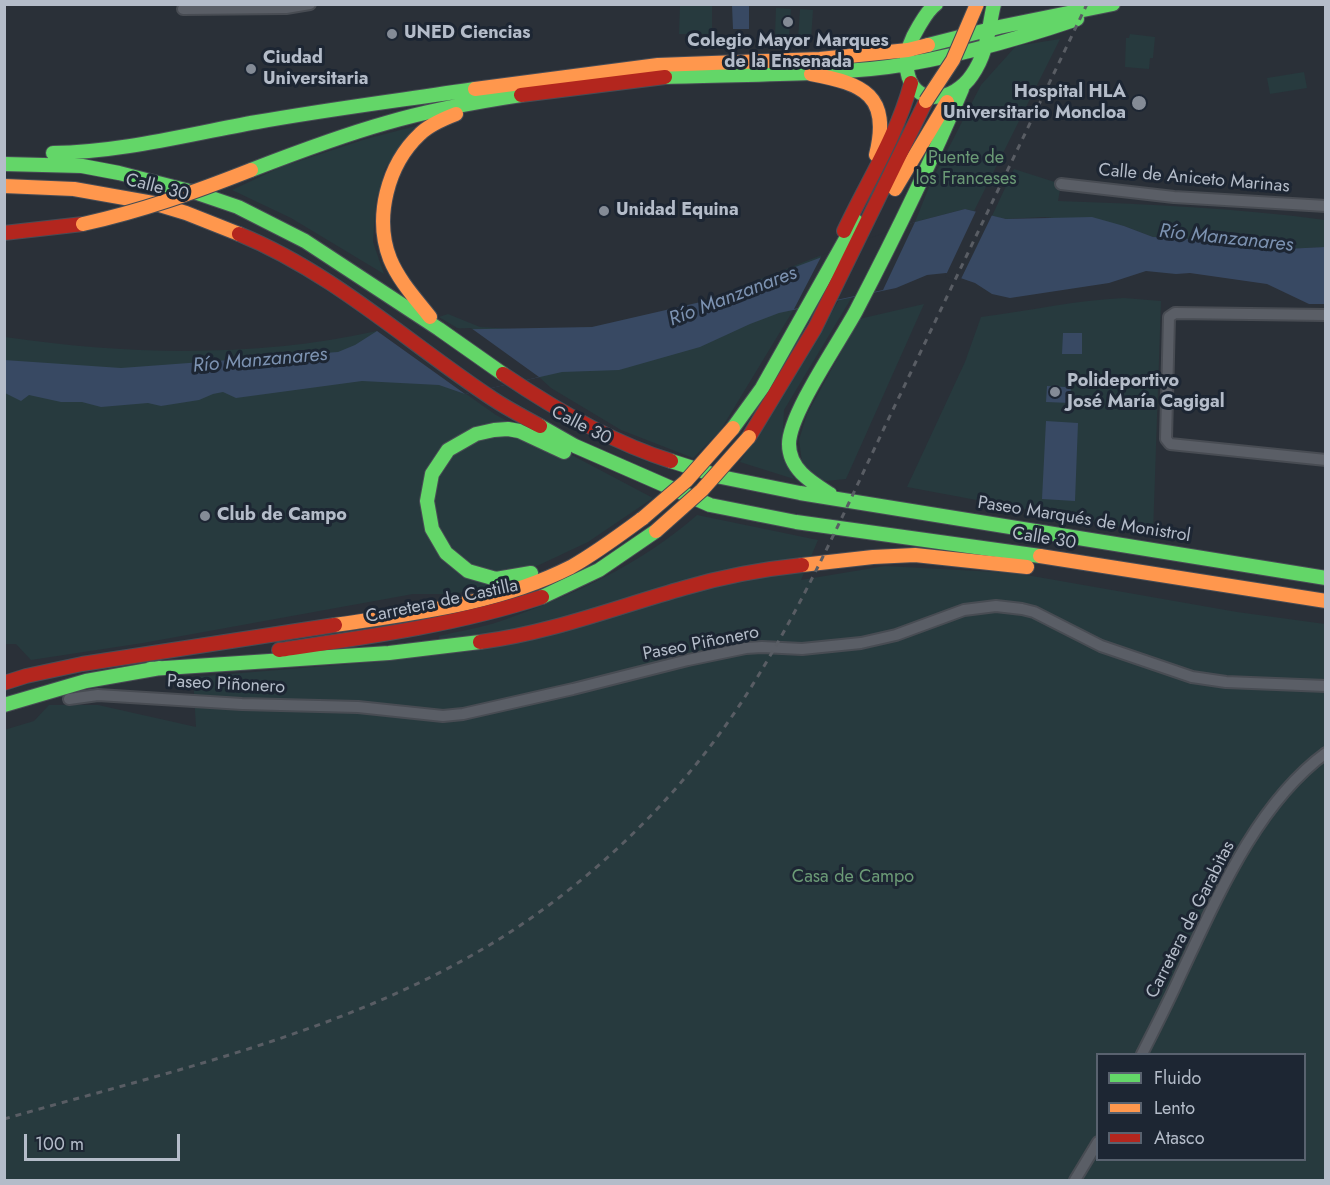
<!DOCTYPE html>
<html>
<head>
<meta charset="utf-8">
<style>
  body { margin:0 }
  #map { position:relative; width:1330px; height:1185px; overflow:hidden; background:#2a3038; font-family:Jost,sans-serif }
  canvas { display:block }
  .frame { position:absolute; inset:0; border:6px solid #b4bcc9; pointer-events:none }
  .legend { position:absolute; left:1096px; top:1053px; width:210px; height:108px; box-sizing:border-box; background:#1d2633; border:2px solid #59626f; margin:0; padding:8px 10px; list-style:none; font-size:18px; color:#b4bcc9 }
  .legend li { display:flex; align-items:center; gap:12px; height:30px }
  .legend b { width:30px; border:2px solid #59626f }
  .scale { position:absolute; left:24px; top:1134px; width:156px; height:27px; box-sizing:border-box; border:3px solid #b4bcc9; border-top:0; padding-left:8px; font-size:18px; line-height:21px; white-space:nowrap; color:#b4bcc9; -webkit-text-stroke:4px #1d2633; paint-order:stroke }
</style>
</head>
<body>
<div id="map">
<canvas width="1330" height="1185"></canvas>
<div class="frame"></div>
<ul class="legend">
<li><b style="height:8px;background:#63d668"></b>Fluido</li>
<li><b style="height:8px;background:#ff974d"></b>Lento</li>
<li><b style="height:8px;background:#b3261e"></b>Atasco</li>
</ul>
<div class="scale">100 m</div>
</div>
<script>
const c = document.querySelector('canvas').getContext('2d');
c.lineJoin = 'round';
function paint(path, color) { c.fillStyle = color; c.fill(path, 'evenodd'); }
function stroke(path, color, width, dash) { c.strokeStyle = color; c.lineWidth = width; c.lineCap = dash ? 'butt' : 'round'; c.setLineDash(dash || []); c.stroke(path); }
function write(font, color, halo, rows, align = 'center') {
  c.font = font + ' Jost,sans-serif'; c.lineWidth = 6; c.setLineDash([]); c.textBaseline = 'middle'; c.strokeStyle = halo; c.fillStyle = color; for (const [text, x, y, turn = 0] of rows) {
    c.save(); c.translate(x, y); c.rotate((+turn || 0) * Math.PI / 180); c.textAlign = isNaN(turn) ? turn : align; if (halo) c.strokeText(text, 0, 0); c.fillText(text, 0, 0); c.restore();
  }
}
const green = new Path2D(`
  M 680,5 L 712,5 L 712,34 L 679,34 Z
  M 776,8 L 791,9 L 789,37 L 775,37 Z
  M 800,9 L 813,10 L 811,40 L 798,39 Z
  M 1130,34 L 1155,37 L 1153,58 L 1150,58 L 1149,69 L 1125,67 L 1126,38 L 1129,38 Z
  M 1060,39 L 974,211 L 965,209 L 915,222 L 931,182 L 981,85 L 1016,46 Z
  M 1304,72 L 1307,88 L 1270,94 L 1267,78 Z
  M 416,126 L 403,141 L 385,169 L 376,201 L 373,242 L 384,274 L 291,218 L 232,190 L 281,167 L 366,139 Z
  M 1014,169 L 1061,184 L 1058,201 C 1147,204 1237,208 1325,220 L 1325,247 L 1265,250 L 1210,244 L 1184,238 L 1153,237 L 1124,226 L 1044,217 L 1006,219 L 992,216 Z
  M 822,255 L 794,309 L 720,431 L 693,458 L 621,430 L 551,388 L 539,377 L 439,317 L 448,314 L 480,327 L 527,330 L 598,329 L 693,305 Z
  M 852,297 L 784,410 L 782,449 L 794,479 L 740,462 C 775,409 806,354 839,300 Z
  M 1124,298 L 1161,301 L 1153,533 L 907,487 L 965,362 L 981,317 C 1029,311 1076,300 1124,298 Z
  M 924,304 L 846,479 L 826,481 L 813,477 L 802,462 L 799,440 L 807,414 L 859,319 Z
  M 377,331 L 496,415 L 653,498 L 588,542 L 488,589 L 448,594 L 413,594 L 143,643 L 31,660 L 16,644 L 5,644 L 5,337 C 127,355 256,358 377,331 Z
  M 697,515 L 818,540 L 801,580 L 885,566 L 1015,573 L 1237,612 L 1325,624 L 1325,1180 L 5,1180 L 4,730 L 34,721 L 49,705 L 98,705 L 196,727 L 193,677 L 375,662 L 441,653 L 439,636 C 459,631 481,628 501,621 C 571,596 642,564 697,515 ZM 1098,1054 L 1304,1054 L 1304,1160 L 1098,1160 Z`);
const water = new Path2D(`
  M 732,5 L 749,5 L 749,29 L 733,29 Z
  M 965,209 L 1006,219 L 1092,217 L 1124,226 L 1153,237 L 1184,238 L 1210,244 L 1265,250 L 1325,247 L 1325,304 L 1309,304 L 1267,284 L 1190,273 L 1176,274 L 1146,271 L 1109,283 L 1010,298 L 992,294 L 975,283 L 946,273 L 927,275 L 896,288 L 779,313 L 750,324 L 700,347 L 619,370 L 562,372 L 465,394 L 439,385 L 362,381 L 236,398 L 223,392 L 213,394 L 199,400 L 161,406 L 148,403 L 101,407 L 82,402 L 61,402 L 29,395 L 21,401 L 5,393 L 4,360 L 121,368 L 338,352 L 355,345 L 377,331 L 592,327 L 705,301 L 915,222 Z
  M 1063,333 L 1082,333 L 1082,354 L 1062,354 Z
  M 1066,385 L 1071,385 L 1070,403 L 1046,402 L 1047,386 L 1065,387 Z
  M 1046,421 L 1078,423 L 1075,501 L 1042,499 Z`);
const pier = new Path2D(`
  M 977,209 L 993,213 L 960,281 L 945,277 Z
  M 915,222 L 883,290 L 794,309 L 822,255 Z
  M 471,328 L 539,377 L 465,394 L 377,331 Z`);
const street = new Path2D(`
  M 183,9 L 286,8 L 310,4
  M 1061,184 L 1174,197 L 1326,206
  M 1326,315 L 1175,313 L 1169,317 L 1166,439 L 1170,444 L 1326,460
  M 69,699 L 98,695 L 242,704 L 358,707 L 443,716 L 463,714 L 573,689 L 688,660 L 746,648 L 762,647 L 802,649 L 861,643 L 896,635 L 964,610 L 996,606 L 1022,609 L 1034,612 L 1101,646 L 1192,677 L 1226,682 L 1326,686
  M 1142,1054 C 1155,1028 1168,1003 1180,976 C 1216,900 1256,804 1326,753
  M 1075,1180 L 1098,1142`);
const fast = new Path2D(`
  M 936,4 C 928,10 924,18 919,26 C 911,39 904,54 907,70 C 913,108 954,102 972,75 C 988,52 988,29 994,4
  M 928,45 L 999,27 L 1113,4
  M 665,77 C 739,74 814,76 888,67 C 953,58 1015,40 1077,19
  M 53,153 C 123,152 189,134 257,122 C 329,109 402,100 475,89
  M 4,164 L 82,166 L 119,173 L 197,193 L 238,207 L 305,241 L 439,329 L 503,374
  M 251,170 C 295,153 340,136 386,123 C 430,110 475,102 521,95
  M 540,426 L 575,446 L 710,505 L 796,522 L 1040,556
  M 733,428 L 762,388 L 856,221
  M 671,461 L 721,477 L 800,493 L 1326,578
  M 830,494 C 811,482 789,469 789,444 C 789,414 840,341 856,311 C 894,238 930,165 962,89
  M 531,573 L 496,579 L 468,571 L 446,553 L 432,529 L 427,501 L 432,474 L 448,450 L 476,434 L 494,430 L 508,429 L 519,431 L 564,452
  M 542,597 L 599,570 L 656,531
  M 150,669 L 389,653 L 480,642
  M 4,705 L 86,681 L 160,668`);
const slow = new Path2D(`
  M 811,74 C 864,84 891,95 876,155
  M 475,89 L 658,65 L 820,59 L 908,50 L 928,45
  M 4,186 L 74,189 L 153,203 L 186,213 L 239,234
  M 895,189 L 947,102
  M 430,317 C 416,299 399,281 390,259 C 374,218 387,165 420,134 C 429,125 443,119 456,114
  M 1040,556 L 1326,601
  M 802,565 L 873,557 L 915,555 L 1027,567
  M 335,625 C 415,613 498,604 571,567 C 596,553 620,535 643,518`);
const jam = new Path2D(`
  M 521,95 L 665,77
  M 844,231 C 867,182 897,136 911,83
  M 4,233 L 83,224
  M 239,234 C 334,273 408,343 493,399 C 508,409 524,417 540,426
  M 503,374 C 553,408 613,443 671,461
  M 749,437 L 815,328 L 926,101
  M 480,642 C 550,633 617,607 684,588 C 721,577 764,569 802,565
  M 279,650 C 368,637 456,625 542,597
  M 4,683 L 26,676 L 82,664 L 335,625`);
const rail = new Path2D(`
  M 4,1119 C 171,1071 352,1031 501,938 C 594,879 675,801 737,709 C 803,610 849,500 901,393 C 963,263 1025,134 1087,4`);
const slowBridge = new Path2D(`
  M 926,101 L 953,60 L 977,4
  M 83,224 C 142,211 195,192 251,170
  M 643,518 L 686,481 L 733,428
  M 656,531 L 702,490 L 749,437`);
const markers = [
  [788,22,6,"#848b96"],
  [392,34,6,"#848b96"],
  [251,69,6,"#848b96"],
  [1139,103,8,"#848b96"],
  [604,211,6,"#848b96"],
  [1055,392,6,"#848b96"],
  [205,516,6,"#848b96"]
];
const poiNames = [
  ["UNED Ciencias",404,34],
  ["Colegio Mayor Marques",788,42,"center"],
  ["de la Ensenada",788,63,"center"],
  ["Ciudad",263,59],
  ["Universitaria",263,80],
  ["Hospital HLA",1126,93,"right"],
  ["Universitario Moncloa",1126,114,"right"],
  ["Unidad Equina",616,211],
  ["Polideportivo",1067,382],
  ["José María Cagigal",1067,403],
  ["Club de Campo",217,516]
];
const parkNames = [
  ["Puente de",966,159],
  ["los Franceses",966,180],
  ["Casa de Campo",853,878]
];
const streetNames = [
  ["Calle de Aniceto Marinas",1194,179,5],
  ["Calle 30",157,188,14],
  ["Calle 30",581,426,27],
  ["Paseo Marqués de Monistrol",1084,520,9],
  ["Calle 30",1044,539,9],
  ["Carretera de Castilla",442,602,-12],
  ["Paseo Piñonero",701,644,-11],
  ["Paseo Piñonero",226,685,3],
  ["Carretera de Garabitas",1191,920,-63]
];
const waterNames = [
  ["Río Manzanares",1226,239,6],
  ["Río Manzanares",733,297,-21],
  ["Río Manzanares",260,361,-5]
];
paint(green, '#273a3e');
paint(water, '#384963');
paint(pier, '#2a3038');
stroke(street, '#484c53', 14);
stroke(fast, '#484c55', 16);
stroke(slow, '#484c55', 16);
stroke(jam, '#484c55', 16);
stroke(street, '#5a5e66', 10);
stroke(fast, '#63d668', 14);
stroke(slow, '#ff974d', 14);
stroke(jam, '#b3261e', 14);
stroke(rail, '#595d64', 3, [6, 6]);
stroke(slowBridge, '#474c53', 16, []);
stroke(slowBridge, '#ff974d', 14);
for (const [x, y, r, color] of markers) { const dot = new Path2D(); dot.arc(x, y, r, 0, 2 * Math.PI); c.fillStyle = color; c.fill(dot); stroke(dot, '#1d2633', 2); }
write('bold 18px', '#b4bcc9', '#1d2633', poiNames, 'left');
write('18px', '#6b9a76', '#1d2633', parkNames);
write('18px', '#b4bcc9', '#1d2633', streetNames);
write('italic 20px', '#7c92b1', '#1d2633', waterNames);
</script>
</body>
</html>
